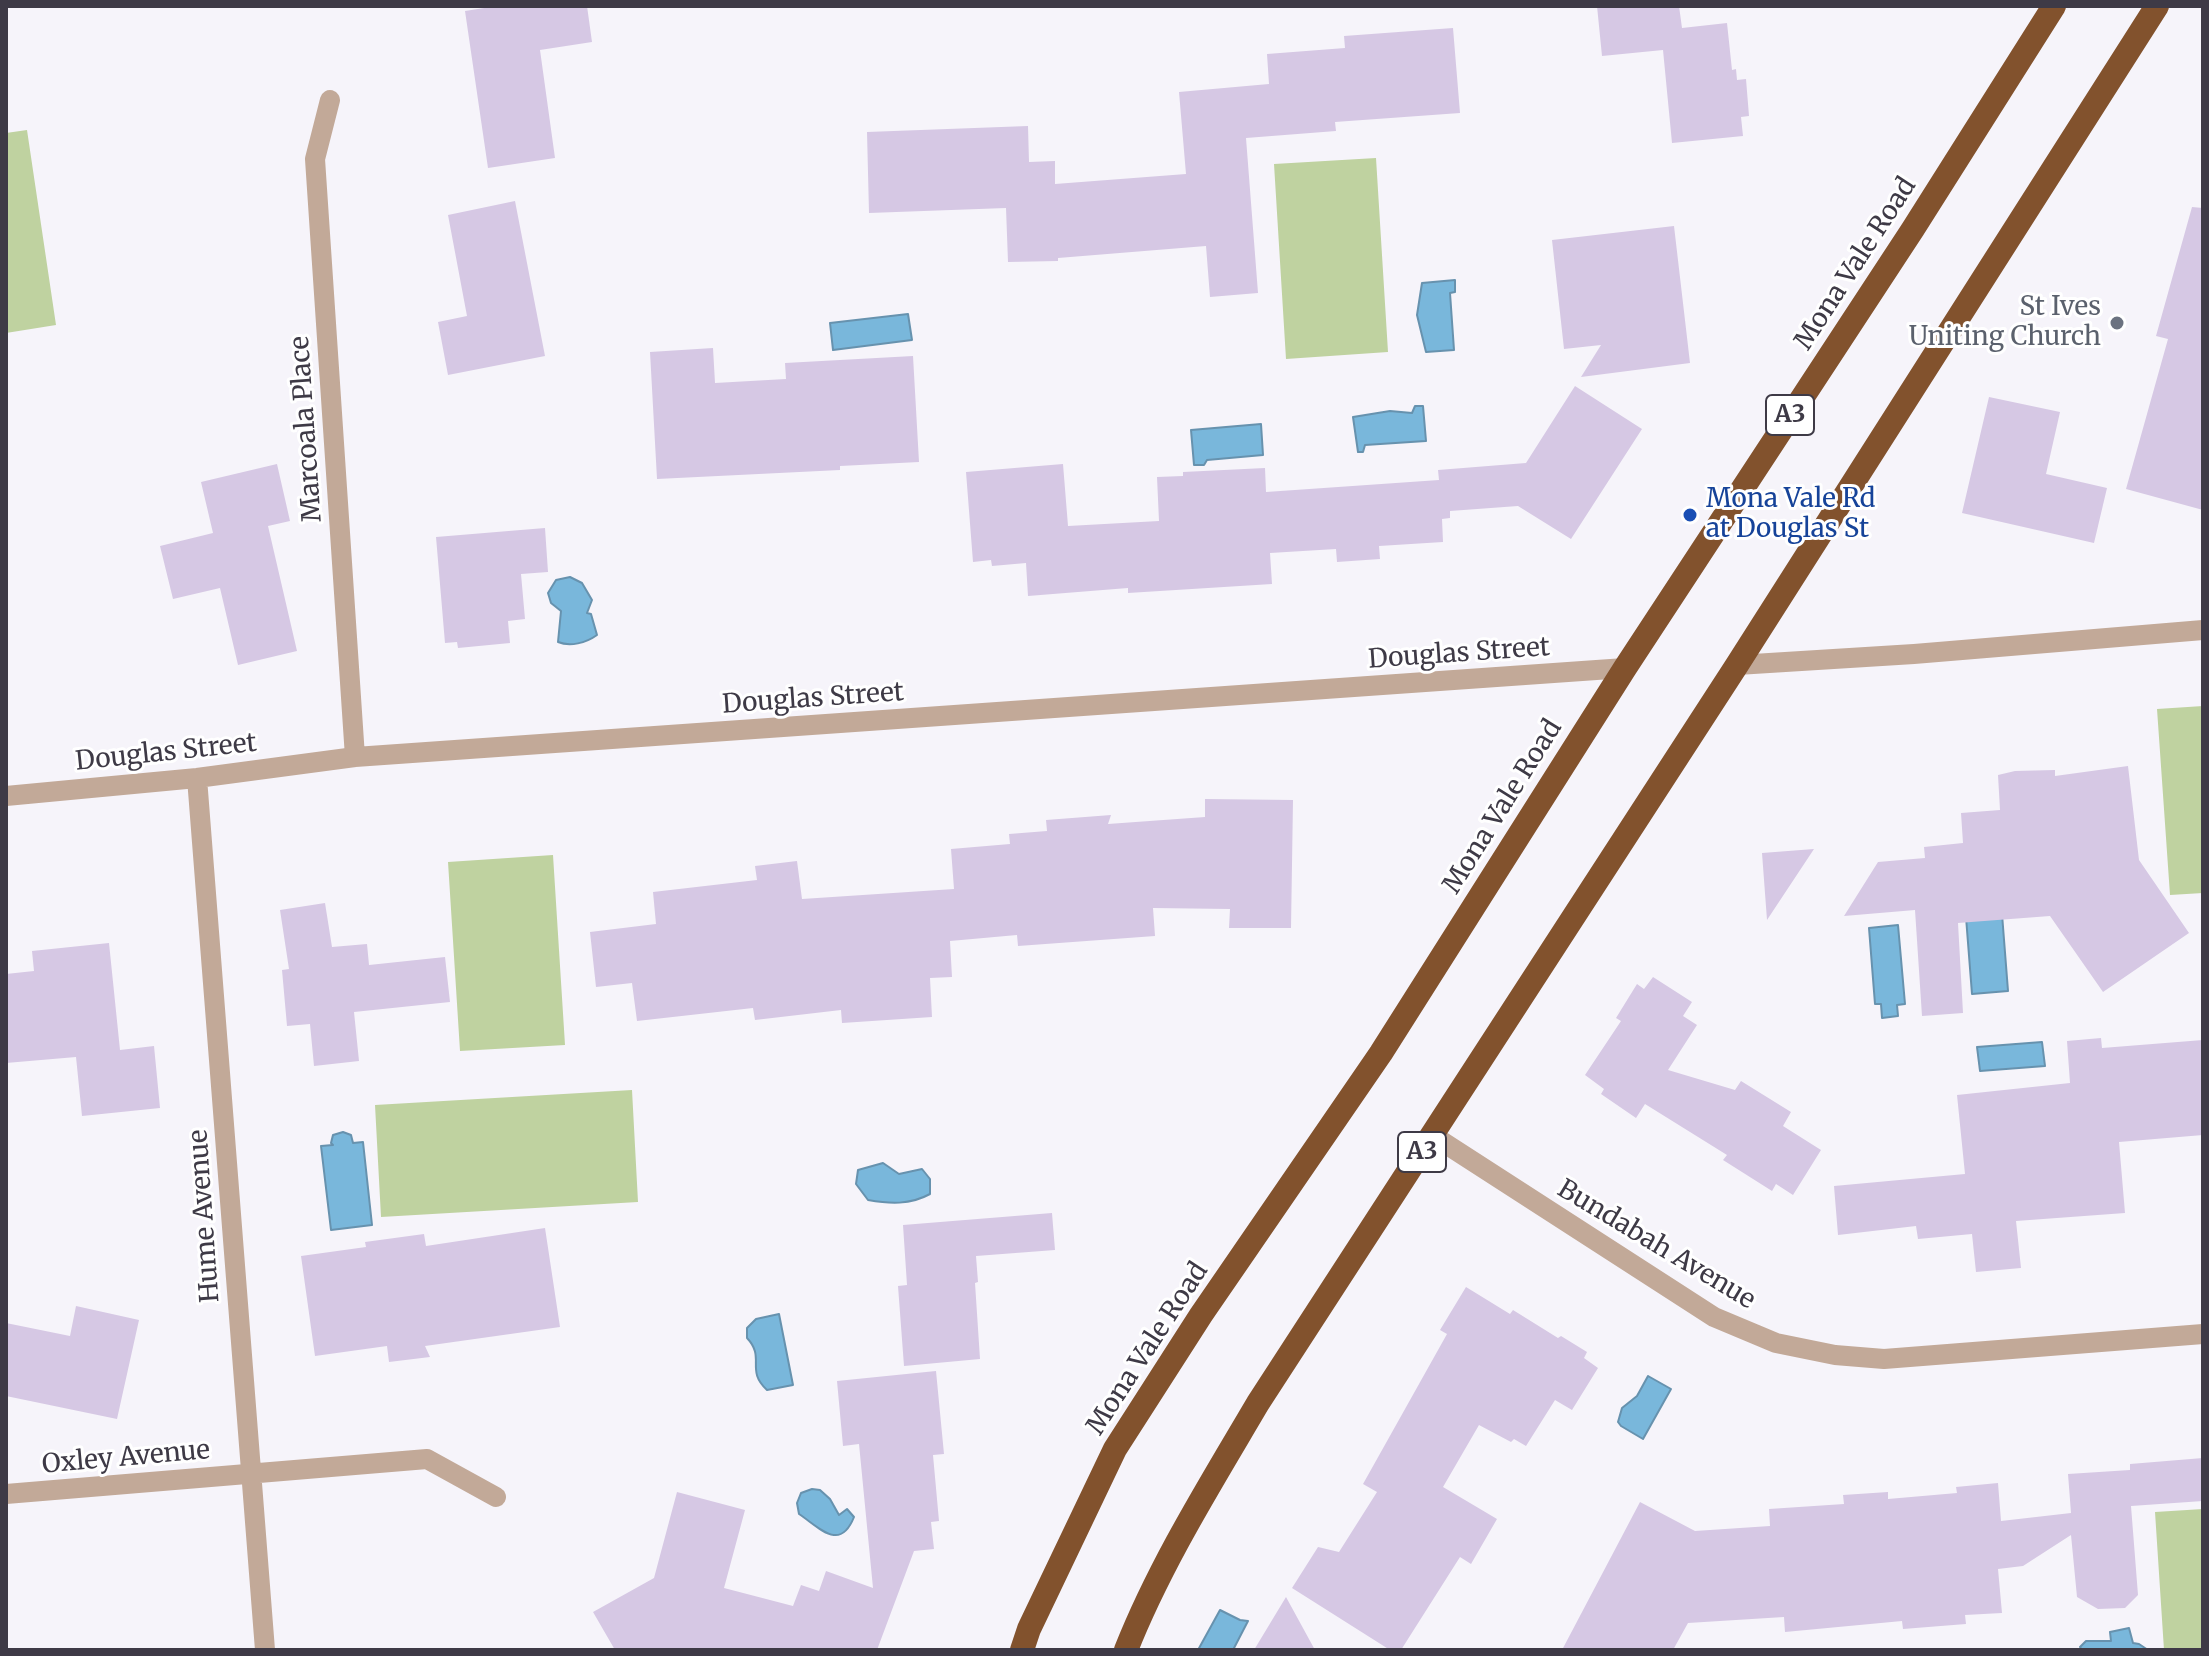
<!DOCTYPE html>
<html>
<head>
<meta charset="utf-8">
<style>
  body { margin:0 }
  #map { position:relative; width:2209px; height:1656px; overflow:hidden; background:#f6f4fa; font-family:Merriweather,serif }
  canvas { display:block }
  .frame { position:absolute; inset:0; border:8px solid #3e3a46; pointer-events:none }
</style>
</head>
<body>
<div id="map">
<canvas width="2209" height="1656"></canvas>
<div class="frame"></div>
</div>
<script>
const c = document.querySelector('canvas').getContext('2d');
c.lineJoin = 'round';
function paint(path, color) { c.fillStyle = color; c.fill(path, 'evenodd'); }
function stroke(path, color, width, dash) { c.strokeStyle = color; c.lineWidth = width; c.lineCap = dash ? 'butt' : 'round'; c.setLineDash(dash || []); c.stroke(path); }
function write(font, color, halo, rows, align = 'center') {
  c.font = font + ' Merriweather,serif'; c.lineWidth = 6; c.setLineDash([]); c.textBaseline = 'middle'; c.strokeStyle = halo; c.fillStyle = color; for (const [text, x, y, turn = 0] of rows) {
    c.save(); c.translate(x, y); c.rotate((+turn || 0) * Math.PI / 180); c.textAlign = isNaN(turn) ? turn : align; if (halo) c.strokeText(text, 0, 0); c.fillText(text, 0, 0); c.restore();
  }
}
const green = new Path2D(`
  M 27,130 L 56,325 L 6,333 L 6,133 Z
  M 1376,158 L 1388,352 L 1286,359 L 1274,164 Z
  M 2203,706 L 2203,893 L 2170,895 L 2157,709 Z
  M 553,855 L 565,1045 L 460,1051 L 448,862 Z
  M 632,1090 L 638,1202 L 381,1217 L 375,1105 Z
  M 2203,1509 L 2203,1650 L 2164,1650 L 2155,1512 Z`);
const water = new Path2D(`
  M 1455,280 L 1455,292 L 1450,293 L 1454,350 L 1426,352 L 1417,315 L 1422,283 Z
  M 908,314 L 912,340 L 833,350 L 830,323 Z
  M 1415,406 L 1423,406 L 1426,441 L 1365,445 L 1363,452 L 1358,452 L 1353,417 L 1390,411 L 1412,413 Z
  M 1261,424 L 1263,455 L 1207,460 L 1204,465 L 1194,465 L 1191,430 Z
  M 570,577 L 582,583 L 592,600 L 587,613 L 591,614 L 597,635 C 586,643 570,647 558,642 L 561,611 L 551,603 L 548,593 L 556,580 Z
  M 2002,914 L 2008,991 L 1972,994 L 1966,917 Z
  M 1898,925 L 1905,1004 L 1897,1005 L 1898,1016 L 1882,1018 L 1881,1004 L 1875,1004 L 1869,928 Z
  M 2042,1042 L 2045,1066 L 1980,1071 L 1977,1047 Z
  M 343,1132 L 351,1135 L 353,1143 L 363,1142 L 372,1225 L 331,1230 L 321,1146 L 333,1145 L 331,1143 L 333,1135 Z
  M 883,1163 L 899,1174 L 922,1169 L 930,1179 L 930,1194 C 910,1205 890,1204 868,1200 L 856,1184 L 858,1170 Z
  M 779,1314 L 793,1385 L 767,1390 C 745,1370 766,1358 747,1338 L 747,1328 L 756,1319 Z
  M 1648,1376 L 1671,1389 L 1643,1439 L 1621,1426 L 1618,1422 L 1622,1408 L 1637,1396 Z
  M 812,1489 L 820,1490 L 830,1499 L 839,1515 L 847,1509 L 854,1517 C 840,1552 820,1528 799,1514 L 797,1503 L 801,1493 Z
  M 1220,1610 L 1240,1620 L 1248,1621 L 1233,1650 L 1198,1650 Z
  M 2129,1628 L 2133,1643 L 2139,1644 L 2148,1650 L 2082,1650 L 2080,1647 L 2086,1641 L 2111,1641 L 2110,1632 Z`);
const building = new Path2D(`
  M 497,6 L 587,6 L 592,42 L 540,50 L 555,158 L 488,168 L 465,11 Z
  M 1597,6 L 1679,6 L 1682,28 L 1727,23 L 1732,70 L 1736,69 L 1737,80 L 1746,79 L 1749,116 L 1741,117 L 1743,136 L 1672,143 L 1663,50 L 1602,56 Z
  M 1453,28 L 1460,113 L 1335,122 L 1336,131 L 1246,138 L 1258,293 L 1210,297 L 1206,246 L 1058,258 L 1058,261 L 1008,262 L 1006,208 L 869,213 L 867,132 L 1028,126 L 1029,162 L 1055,161 L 1055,184 L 1186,174 L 1179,92 L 1269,84 L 1267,54 L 1345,48 L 1344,36 Z
  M 515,201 L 545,356 L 448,375 L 438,322 L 467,316 L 448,215 Z
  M 2192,207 L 2203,208 L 2203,510 L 2126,489 L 2168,339 L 2156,336 Z
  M 1674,226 L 1690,363 L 1581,377 L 1601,345 L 1564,349 L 1552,240 Z
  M 713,348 L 715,383 L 786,379 L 785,363 L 913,356 L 919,462 L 840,466 L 840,470 L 657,479 L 650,352 Z
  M 1575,386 L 1642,429 L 1571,539 L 1518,506 L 1450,511 L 1450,518 L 1442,519 L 1443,542 L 1379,546 L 1380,559 L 1337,562 L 1336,549 L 1270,553 L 1272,584 L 1128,593 L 1128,588 L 1028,596 L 1026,563 L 992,566 L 991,560 L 973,562 L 966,472 L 1063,464 L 1068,526 L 1159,521 L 1157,477 L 1183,476 L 1183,472 L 1265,468 L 1266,492 L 1439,480 L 1438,470 L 1526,463 Z
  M 1989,397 L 2060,412 L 2046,474 L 2107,488 L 2094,543 L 1962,513 Z
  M 277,464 L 290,521 L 268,526 L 297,651 L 238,665 L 220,588 L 173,599 L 160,546 L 213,533 L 201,482 Z
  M 545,528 L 548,572 L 521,574 L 525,619 L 508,621 L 510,643 L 458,648 L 457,642 L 445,643 L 436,537 Z
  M 2128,766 L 2139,860 L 2189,933 L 2103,992 L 2050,916 L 1958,923 L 1963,1013 L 1922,1016 L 1915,910 L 1844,916 L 1878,862 L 1925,858 L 1924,847 L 1963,843 L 1961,813 L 2000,810 L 1998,775 L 2015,771 L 2055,770 L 2055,776 Z
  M 1205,799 L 1293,800 L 1291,928 L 1229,928 L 1230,909 L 1153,908 L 1155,936 L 1018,946 L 1017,935 L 950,941 L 952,977 L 930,978 L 932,1017 L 842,1023 L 841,1010 L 755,1020 L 753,1008 L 637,1021 L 632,983 L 596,987 L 590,932 L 656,924 L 653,892 L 757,880 L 755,866 L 797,861 L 802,899 L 954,889 L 951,849 L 1010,844 L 1009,834 L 1047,831 L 1046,820 L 1111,815 L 1108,824 L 1205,817 Z
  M 1814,849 L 1767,920 L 1762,853 Z
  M 325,903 L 332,947 L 367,944 L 369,965 L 445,957 L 450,1002 L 354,1012 L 359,1061 L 314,1066 L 310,1024 L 287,1026 L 282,970 L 289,969 L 280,910 Z
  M 109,943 L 120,1050 L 154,1046 L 160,1108 L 82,1116 L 76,1057 L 6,1063 L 6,974 L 34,971 L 32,951 Z
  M 1653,977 L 1692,1002 L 1683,1016 L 1697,1025 L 1668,1070 L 1735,1090 L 1741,1081 L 1791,1112 L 1783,1126 L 1821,1150 L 1793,1195 L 1776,1184 L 1772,1191 L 1723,1160 L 1727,1155 L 1645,1104 L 1636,1118 L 1601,1094 L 1604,1089 L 1585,1075 L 1621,1021 L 1616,1018 L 1637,984 L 1644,989 Z
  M 2101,1038 L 2102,1048 L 2203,1040 L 2203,1135 L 2119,1142 L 2125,1213 L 2016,1221 L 2021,1268 L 1976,1272 L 1972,1234 L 1918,1239 L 1916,1226 L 1838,1235 L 1834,1186 L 1965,1174 L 1957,1095 L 2070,1083 L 2067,1041 Z
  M 1052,1213 L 1055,1250 L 976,1256 L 978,1282 L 975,1283 L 980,1359 L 904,1366 L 898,1286 L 907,1285 L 903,1225 Z
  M 545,1228 L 560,1327 L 425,1346 L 430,1357 L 389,1362 L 387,1346 L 315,1356 L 301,1256 L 366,1247 L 365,1242 L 424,1234 L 426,1246 Z
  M 1466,1287 L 1510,1314 L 1513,1310 L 1558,1338 L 1561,1336 L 1587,1352 L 1584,1358 L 1598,1368 L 1572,1410 L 1555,1400 L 1526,1446 L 1514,1439 L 1511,1442 L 1479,1425 L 1443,1487 L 1497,1519 L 1471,1564 L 1460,1557 L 1401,1650 L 1390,1650 L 1292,1588 L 1318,1547 L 1339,1552 L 1377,1492 L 1363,1484 L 1447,1334 L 1440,1330 Z
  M 76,1306 L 139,1320 L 117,1419 L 6,1396 L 6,1323 L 70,1336 Z
  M 936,1371 L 944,1454 L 933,1455 L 939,1521 L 931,1522 L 934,1549 L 914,1551 L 877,1650 L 615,1650 L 593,1612 L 654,1578 L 677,1492 L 745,1510 L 724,1588 L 793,1606 L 801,1585 L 819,1591 L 826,1571 L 873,1588 L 859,1444 L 843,1446 L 837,1381 Z
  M 2203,1458 L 2203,1501 L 2131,1506 L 2138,1595 L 2125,1608 L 2098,1609 L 2077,1597 L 2071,1535 L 2023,1566 L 1998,1569 L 2002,1613 L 1965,1615 L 1966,1624 L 1903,1629 L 1902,1621 L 1785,1632 L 1784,1617 L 1688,1623 L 1673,1650 L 1562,1650 L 1640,1502 L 1695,1531 L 1770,1526 L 1769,1509 L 1844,1504 L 1843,1495 L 1888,1492 L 1888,1499 L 1957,1493 L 1956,1487 L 1998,1483 L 2001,1521 L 2071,1513 L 2068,1474 L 2130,1470 L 2130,1464 Z
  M 1286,1597 L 1315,1650 L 1254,1650 Z`);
const street = new Path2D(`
  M 330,100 L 315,159 L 355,757
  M 1737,665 L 1914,654 L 2203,630
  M 197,778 L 265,1650
  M 6,796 L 197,778 L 355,757 L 1625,668
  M 1432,1135 L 1714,1317 L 1776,1343 L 1835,1355 L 1884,1359 L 2203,1334
  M 6,1494 L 427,1459 L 496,1497`);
const highway = new Path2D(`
  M 1022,1650 L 1029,1629 L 1115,1449 L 1201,1315 L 1381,1053 L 1625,668 L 1913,229 L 2054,6
  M 1126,1650 C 1160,1564 1211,1483 1258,1403 L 1737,665 L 2157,6`);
const markers = [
  [2117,323,8,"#6b7280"],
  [1690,515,8,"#1a4fb4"]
];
const shields = [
  [1790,415,48],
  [1422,1152,48]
];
const shieldNames = [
  ["A3",1790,415],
  ["A3",1422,1152]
];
const streetNames = [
  ["Mona Vale Road",1856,264,-57],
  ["Marcoala Place",307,429,-94],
  ["Douglas Street",1459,654,-4],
  ["Douglas Street",813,699,-4],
  ["Douglas Street",166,753,-6],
  ["Mona Vale Road",1503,807,-58],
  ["Hume Avenue",205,1216,-94],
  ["Bundabah Avenue",1656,1245,31],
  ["Mona Vale Road",1148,1349,-57],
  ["Oxley Avenue",126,1458,-5]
];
const worshipNames = [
  ["St Ives",2101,308],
  ["Uniting Church",2101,338]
];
const transitNames = [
  ["Mona Vale Rd",1706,500],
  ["at Douglas St",1706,530]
];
paint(green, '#bfd2a0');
paint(water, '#79b7db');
stroke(water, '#6792ae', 2);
paint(building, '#d6c8e4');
stroke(street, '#c2a998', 20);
stroke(highway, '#82522d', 24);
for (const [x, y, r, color] of markers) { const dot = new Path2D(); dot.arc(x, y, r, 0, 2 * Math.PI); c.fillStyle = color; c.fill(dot); stroke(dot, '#fff', 3); }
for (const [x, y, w] of shields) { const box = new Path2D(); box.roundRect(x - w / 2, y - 20, w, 40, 6); c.fillStyle = '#fff'; c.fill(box); stroke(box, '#3e3a46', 2); }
write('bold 24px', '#3e3a46', null, shieldNames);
write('26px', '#3e3a46', '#fff', streetNames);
write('26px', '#5b616d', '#fff', worshipNames, 'right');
write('26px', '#164399', '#fff', transitNames, 'left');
</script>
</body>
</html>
